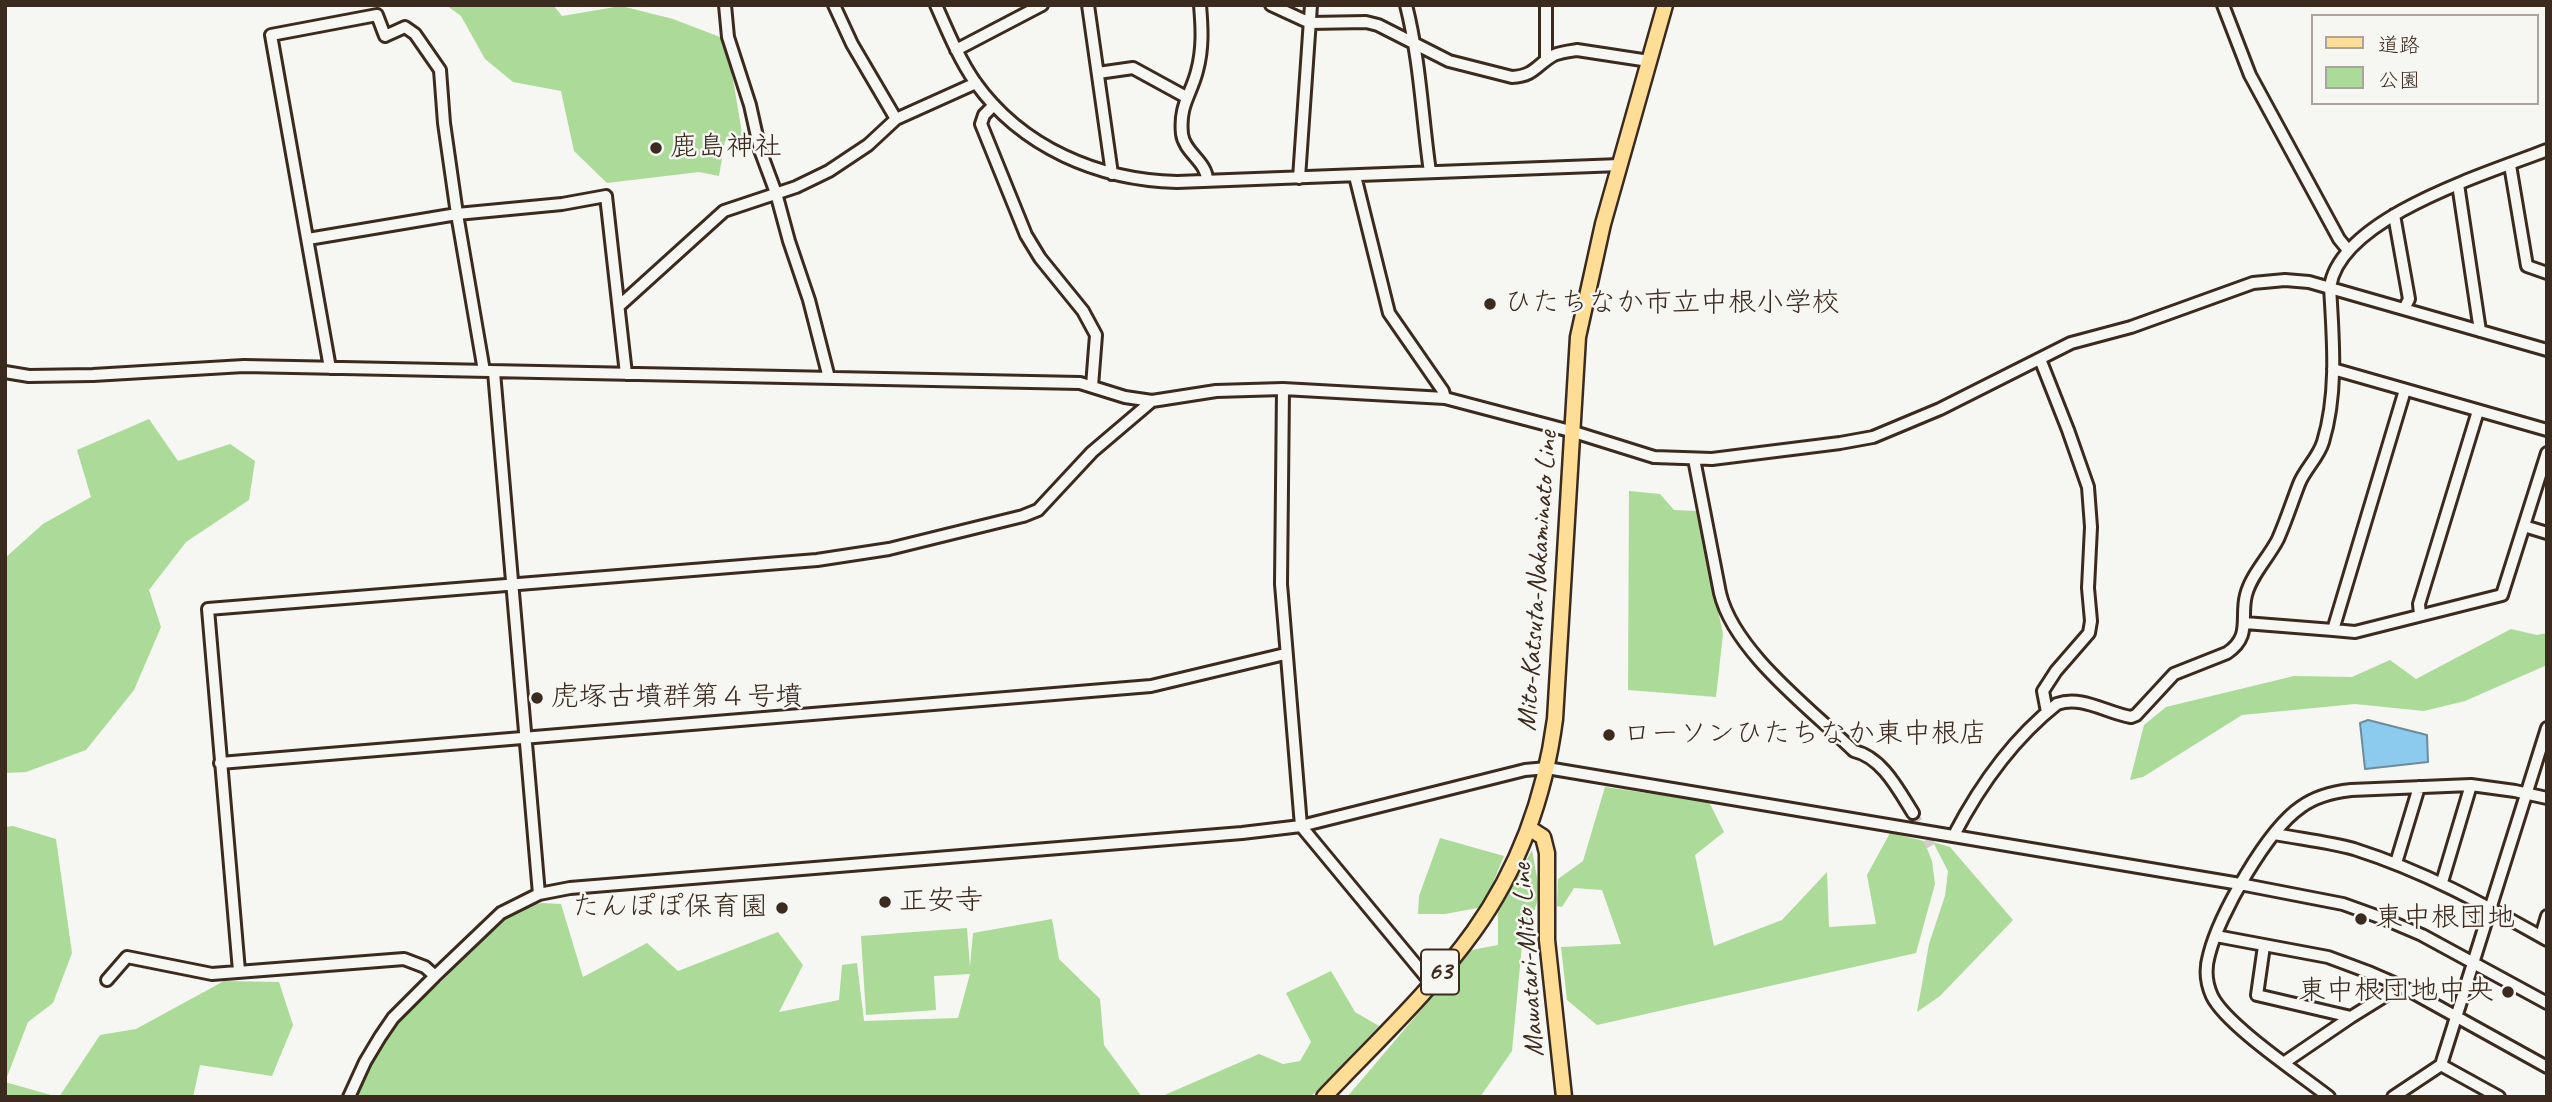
<!DOCTYPE html>
<html>
<head>
<meta charset="utf-8">
<style>
  body { margin:0 }
  #map { position:relative; width:2552px; height:1102px; overflow:hidden; background:#f6f6f2; font-family:Caveat,"Klee One",sans-serif }
  canvas { display:block }
  .frame { position:absolute; inset:0; border:7px solid #3b2a1e; pointer-events:none }
  .legend { position:absolute; left:2311px; top:14px; width:228px; height:91px; box-sizing:border-box; background:#f6f6f2; border:2px solid #aba49d; margin:0; padding:9px 12px; list-style:none; font-size:21px; color:#3b2a1e }
  .legend li { display:flex; align-items:center; gap:14px; height:35px }
  .legend b { width:35px; border:2px solid #aba49d }
</style>
</head>
<body>
<div id="map">
<canvas width="2552" height="1102"></canvas>
<div class="frame"></div>
<ul class="legend">
<li><b style="height:9px;background:#fedd96"></b>道路</li>
<li><b style="height:19px;background:#acda99"></b>公園</li>
</ul>
</div>
<script>
const c = document.querySelector('canvas').getContext('2d');
c.lineJoin = 'round';
function paint(path, color) { c.fillStyle = color; c.fill(path, 'evenodd'); }
function stroke(path, color, width, dash) { c.strokeStyle = color; c.lineWidth = width; c.lineCap = dash ? 'butt' : 'round'; c.setLineDash(dash || []); c.stroke(path); }
function write(font, color, halo, rows, align = 'center') {
  c.font = font + ' Caveat,"Klee One",sans-serif'; c.lineWidth = 5; c.setLineDash([]); c.textBaseline = 'middle'; c.strokeStyle = halo; c.fillStyle = color; for (const [text, x, y, turn = 0] of rows) {
    c.save(); c.translate(x, y); c.rotate((+turn || 0) * Math.PI / 180); c.textAlign = isNaN(turn) ? turn : align; if (halo) c.strokeText(text, 0, 0); c.fillText(text, 0, 0); c.restore();
  }
}
const green = new Path2D(`
  M 446,5 L 553,5 L 562,16 L 621,6 L 673,19 L 720,37 L 728,50 L 743,139 L 725,141 L 719,176 L 699,172 L 607,183 L 574,151 L 561,91 L 513,82 L 485,59 L 461,16 Z
  M 149,419 L 178,461 L 230,444 L 255,461 L 249,500 L 186,542 L 149,590 L 161,627 L 134,690 L 86,750 L 26,772 L 5,773 L 5,558 L 43,524 L 91,497 L 77,450 Z
  M 1629,491 L 1660,494 L 1674,510 L 1697,511 L 1723,634 L 1716,697 L 1628,690 Z
  M 2511,629 L 2537,635 L 2547,633 L 2547,665 L 2465,701 L 2424,711 L 2355,704 L 2242,715 L 2143,777 L 2130,780 L 2144,725 L 2166,707 L 2294,676 L 2352,677 L 2390,660 L 2416,679 Z
  M 1605,787 L 1709,802 L 1724,832 L 1695,855 L 1714,946 L 1782,920 L 1827,872 L 1829,927 L 1876,924 L 1867,875 L 1890,833 L 1924,841 L 1932,861 L 1935,884 L 1916,953 L 1597,1025 L 1567,1000 L 1561,947 L 1621,944 L 1602,890 L 1574,888 L 1562,907 L 1557,906 L 1558,879 L 1583,861 Z
  M 13,826 L 56,839 L 72,953 L 53,1003 L 28,1022 L 5,1082 L 58,1097 L 5,1097 L 5,827 Z
  M 1440,838 L 1504,856 L 1483,907 L 1445,914 L 1418,914 L 1419,896 Z
  M 1933,842 L 1950,847 L 2013,920 L 1940,996 L 1917,1012 L 1929,944 L 1945,896 L 1948,871 Z
  M 1532,850 L 1540,894 L 1522,945 L 1512,1051 L 1480,1097 L 1347,1097 L 1472,950 L 1498,945 L 1498,911 Z
  M 542,903 L 561,904 L 583,977 L 647,943 L 678,971 L 778,932 L 803,965 L 779,1012 L 839,1000 L 842,965 L 857,963 L 864,1021 L 958,1018 L 970,974 L 934,976 L 936,1010 L 866,1015 L 861,936 L 967,928 L 970,967 L 973,933 L 1052,919 L 1059,959 L 1100,999 L 1104,1045 L 1142,1097 L 355,1097 C 366,1072 379,1048 394,1026 C 406,1009 426,996 441,982 C 471,953 499,910 542,903 Z
  M 1331,971 L 1355,1012 L 1379,1026 L 1315,1093 L 1309,1097 L 1160,1097 L 1259,1054 L 1283,1064 L 1300,1061 L 1311,1042 L 1286,993 Z
  M 224,981 L 279,982 L 293,1025 L 272,1076 L 200,1065 L 193,1097 L 59,1097 L 100,1035 L 136,1029 Z`);
const water = new Path2D(`
  M 2368,720 L 2427,735 L 2428,762 L 2365,769 L 2360,723 Z`);
const minorTunnel = new Path2D(`
  M 1913,813 L 1931,846`);
const minor = new Path2D(`
  M 725,5 L 728,37 L 750,105 L 760,150 L 776,193 L 789,241 L 809,300 L 829,378
  M 834,5 L 852,44 L 896,119
  M 936,5 C 948,32 959,59 975,82 C 1022,148 1099,180 1177,182 L 1620,165
  M 1088,5 L 1112,174
  M 1200,5 C 1202,28 1203,49 1197,71 C 1191,95 1179,105 1182,134 C 1184,152 1207,162 1207,180
  M 1271,5 L 1310,23 L 1366,22 L 1378,25 L 1449,61 L 1512,77 C 1535,76 1537,64 1554,55 C 1561,52 1570,51 1577,50 L 1649,61
  M 1406,5 C 1420,60 1422,116 1430,172
  M 1546,5 L 1546,60
  M 2223,5 L 2250,75 L 2339,239 L 2348,250
  M 956,50 L 1042,5
  M 1098,73 L 1133,68 L 1186,97
  M 994,105 L 984,115 L 981,124 L 1026,235 L 1040,258 L 1083,311 L 1096,335 L 1092,386
  M 2510,165 L 2527,266 L 2547,273
  M 1355,176 L 1389,313 L 1443,391 L 1445,398
  M 1299,178 L 1311,5
  M 2458,184 L 2480,331
  M 2394,215 L 2409,299 L 2404,309
  M 308,239 L 457,214 L 562,204 L 606,196 L 626,374
  M 619,306 L 724,211 L 796,187 L 829,171 L 868,145 L 896,119 L 976,83
  M 2040,359 L 2068,430 L 2088,487 L 2091,527 L 2088,588 L 2091,621 L 2089,633 L 2056,671 L 2043,691 L 2047,712
  M 330,368 L 271,35 L 377,15 L 385,36 L 405,27 L 415,34 L 440,70 L 444,123 L 457,214 L 484,371
  M 2333,369 L 2547,430
  M 5,372 L 29,376 L 93,375 L 244,366 L 1080,383 L 1125,397 L 1152,401 L 1216,391 L 1283,389 L 1445,398 L 1574,432 L 1654,457 L 1712,459 L 1840,443 L 1873,437 L 1940,409 L 2071,343 L 2131,327 L 2253,283 L 2285,280 L 2309,282 L 2547,350
  M 494,372 L 539,894
  M 1283,389 L 1281,584 L 1301,826 L 1431,983
  M 1694,459 L 1720,593 C 1734,652 1811,709 1854,751 C 1882,757 1899,791 1913,813
  M 2524,526 L 2547,533
  M 2420,615 L 2419,604 L 2478,411
  M 2245,623 L 2333,630 L 2405,390
  M 2333,630 L 2355,632 L 2502,595 L 2547,453
  M 220,763 L 1151,686 L 1285,654
  M 2275,834 C 2301,839 2328,842 2354,849 C 2426,872 2481,903 2547,940
  M 1954,835 C 1979,787 2014,738 2057,704 C 2082,695 2106,713 2131,717 L 2136,715 L 2174,674 L 2227,653 C 2252,636 2240,618 2246,595 C 2251,575 2269,557 2278,539 C 2286,521 2292,502 2299,484 C 2305,469 2318,458 2323,442 C 2338,393 2333,338 2330,287 C 2340,217 2489,173 2547,150
  M 2396,863 L 2419,787
  M 2442,882 L 2471,785
  M 2216,936 L 2328,957 L 2371,973 L 2401,986 L 2547,1067
  M 2541,936 L 2547,916
  M 2264,946 L 2257,995 L 2351,1017
  M 239,971 L 208,609 L 817,560 L 889,549 L 1023,516 L 1038,510 L 1092,452 L 1152,401
  M 107,980 L 127,957 L 212,974 L 404,959 L 425,967 L 435,976
  M 2285,1062 L 2351,1017 L 2401,986
  M 2441,1065 L 2499,1097
  M 349,1097 L 365,1062 L 380,1037 L 393,1018 L 435,976 L 501,913 L 539,894 L 570,888 L 1242,833 L 1301,826 L 1525,770 L 1547,768 L 2240,884 L 2343,904 L 2382,918 L 2422,935 L 2547,1003
  M 2329,1097 C 2301,1075 2226,1025 2212,996 C 2206,983 2205,969 2209,955 C 2219,915 2267,830 2301,807 C 2316,796 2333,792 2351,790 L 2471,785 L 2515,791 L 2547,798
  M 2393,1097 L 2441,1065 L 2547,728`);
const major = new Path2D(`
  M 1529,828 L 1543,837 L 1547,853 L 1547,940 L 1564,1097
  M 1324,1097 C 1375,1043 1431,991 1474,931 C 1519,868 1545,795 1555,719 L 1578,337 L 1603,224 L 1665,5`);
const markers = [
  [656,148,7,"#3b2a1e"],
  [1490,304,7,"#3b2a1e"],
  [537,698,7,"#3b2a1e"],
  [1609,735,7,"#3b2a1e"],
  [885,902,7,"#3b2a1e"],
  [782,908,7,"#3b2a1e"],
  [2361,919,7,"#3b2a1e"],
  [2508,992,7,"#3b2a1e"]
];
const shields = [
  [1440,972,38]
];
const shieldNames = [
  ["63",1440,972]
];
const poiNames = [
  ["鹿島神社",670,148],
  ["ひたちなか市立中根小学校",1504,304],
  ["虎塚古墳群第４号墳",551,698],
  ["ローソンひたちなか東中根店",1623,735],
  ["正安寺",899,902],
  ["たんぽぽ保育園",768,908,"right"],
  ["東中根団地",2375,919],
  ["東中根団地中央",2494,992,"right"]
];
const streetNames = [
  ["Mito-Katsuta-Nakaminato Line",1538,581,-86],
  ["Mawatari-Mito Line",1529,960,-94]
];
paint(green, '#acda99');
paint(water, '#8dcbee');
stroke(water, '#6c8b9b', 2);
stroke(minorTunnel, '#d1cdc8', 10, [10, 5]);
stroke(minor, '#3b2a1e', 16);
stroke(major, '#3b2a1e', 19);
stroke(minor, '#f6f6f2', 10);
stroke(major, '#fedd96', 14);
for (const [x, y, r, color] of markers) { const dot = new Path2D(); dot.arc(x, y, r, 0, 2 * Math.PI); c.fillStyle = color; c.fill(dot); stroke(dot, '#f6f6f2', 2.5); }
for (const [x, y, w] of shields) { const box = new Path2D(); box.roundRect(x - w / 2, y - 22.5, w, 45, 5); c.fillStyle = '#f6f6f2'; c.fill(box); stroke(box, '#3b2a1e', 2); }
write('bold 26px', '#3b2a1e', null, shieldNames);
write('28px', '#3b2a1e', '#f6f6f2', poiNames, 'left');
write('28px', '#3b2a1e', '#f6f6f2', streetNames);
</script>
</body>
</html>
